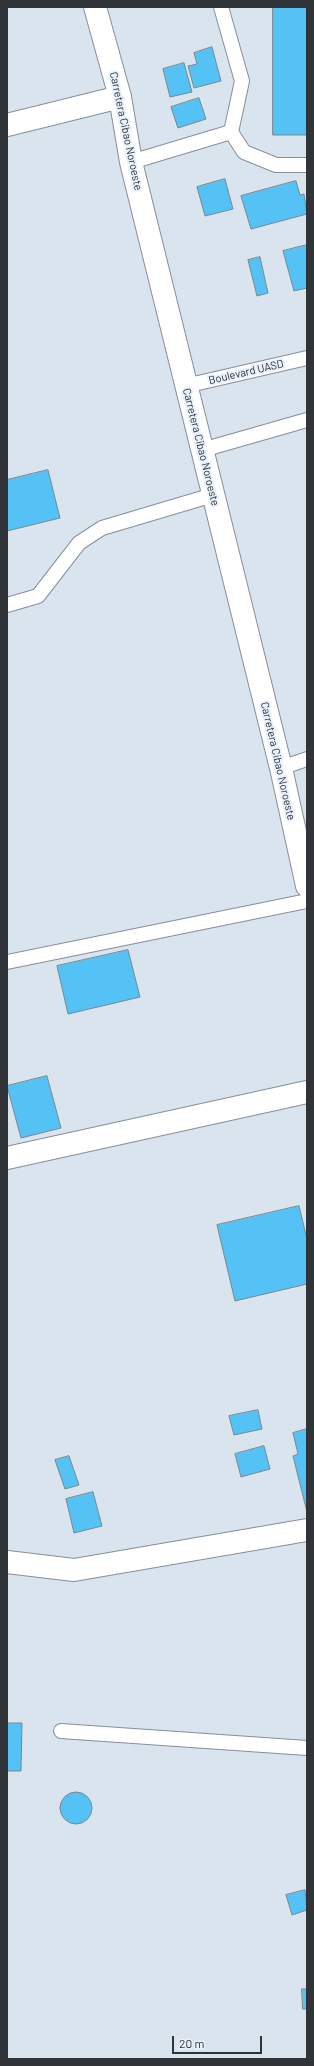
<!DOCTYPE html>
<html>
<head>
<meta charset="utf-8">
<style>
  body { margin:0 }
  #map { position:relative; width:314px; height:2066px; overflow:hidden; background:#dae4ef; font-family:Barlow,sans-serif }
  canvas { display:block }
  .frame { position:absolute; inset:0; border:8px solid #303338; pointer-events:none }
  .scale { position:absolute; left:172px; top:2036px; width:90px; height:18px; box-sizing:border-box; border:2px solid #303338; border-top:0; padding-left:5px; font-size:12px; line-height:14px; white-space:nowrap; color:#303338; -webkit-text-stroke:3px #e8f1fc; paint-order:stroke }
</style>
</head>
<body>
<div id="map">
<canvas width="314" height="2066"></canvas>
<div class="frame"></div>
<div class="scale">20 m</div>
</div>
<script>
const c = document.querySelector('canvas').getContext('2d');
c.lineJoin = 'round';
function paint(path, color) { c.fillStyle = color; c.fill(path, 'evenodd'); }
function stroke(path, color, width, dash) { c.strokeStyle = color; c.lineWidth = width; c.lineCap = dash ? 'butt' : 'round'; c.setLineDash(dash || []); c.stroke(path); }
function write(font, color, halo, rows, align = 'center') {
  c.font = font + ' Barlow,sans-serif'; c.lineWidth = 4; c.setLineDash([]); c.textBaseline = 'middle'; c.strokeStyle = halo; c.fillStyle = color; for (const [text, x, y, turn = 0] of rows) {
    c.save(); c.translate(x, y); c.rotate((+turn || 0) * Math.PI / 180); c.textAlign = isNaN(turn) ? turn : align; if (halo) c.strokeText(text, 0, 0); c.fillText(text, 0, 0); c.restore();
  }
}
const building = new Path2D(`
  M 273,7 L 307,7 L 307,135 L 273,135 Z
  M 212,47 L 221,81 L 194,88 L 188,66 L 197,64 L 194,53 Z
  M 184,63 L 192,92 L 170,97 L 163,69 Z
  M 199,98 L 206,119 L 178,128 L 171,107 Z
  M 225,179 L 233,209 L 205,216 L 197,187 Z
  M 296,181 L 300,195 L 304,194 L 307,214 L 251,229 L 241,196 Z
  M 307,245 L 307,288 L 294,291 L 283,251 Z
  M 260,257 L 268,293 L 257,296 L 248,260 Z
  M 48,470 L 60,518 L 7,531 L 7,480 Z
  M 128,950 L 140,997 L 68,1014 L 57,966 Z
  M 47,1076 L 61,1128 L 21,1138 L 7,1086 Z
  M 299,1206 L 307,1239 L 307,1284 L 235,1301 L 217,1225 Z
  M 258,1410 L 262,1429 L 234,1435 L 229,1416 Z
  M 307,1429 L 307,1512 L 293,1456 L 298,1454 L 293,1433 Z
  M 264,1446 L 270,1469 L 241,1477 L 235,1454 Z
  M 69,1456 L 79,1485 L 65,1489 L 55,1460 Z
  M 93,1492 L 102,1526 L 74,1533 L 66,1499 Z
  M 7,1723 L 22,1723 L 21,1771 L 7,1771 Z
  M60 1808a16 16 0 1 1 32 0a16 16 0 1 1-32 0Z
  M 305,1890 L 307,1910 L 292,1915 L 286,1895 Z
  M 302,1989 L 307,1989 L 307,2009 L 303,2009 Z`);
const lane = new Path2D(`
  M 221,7 L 242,81 L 231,132 L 244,152 L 276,165 L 307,165
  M 131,162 L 231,132
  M 185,386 L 307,358
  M 202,450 L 307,420
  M 7,605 L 38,596 L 79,543 L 102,528 L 213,495
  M 281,768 L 307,759
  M 7,962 L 307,901
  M 61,1731 L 307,1748`);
const street = new Path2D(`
  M 7,125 L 120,97
  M 7,1158 L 307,1092
  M 7,1562 L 74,1570 L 307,1530`);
const primary = new Path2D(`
  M 95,7 L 120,97 L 131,162 L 281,768 L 307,886`);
const streetNames = [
  ["Carretera Cibao Noroeste",126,131,78],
  ["Boulevard UASD",246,372,-13],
  ["Carretera Cibao Noroeste",201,447,76],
  ["Carretera Cibao Noroeste",278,761,77]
];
paint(building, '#54c2f4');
stroke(building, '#7a878e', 1);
stroke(lane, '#878f99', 16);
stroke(street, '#878f99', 24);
stroke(primary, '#878f99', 24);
stroke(lane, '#fff', 14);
stroke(street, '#fff', 22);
stroke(primary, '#fff', 22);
write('11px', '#303338', '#e8f1fc', streetNames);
</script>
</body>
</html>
